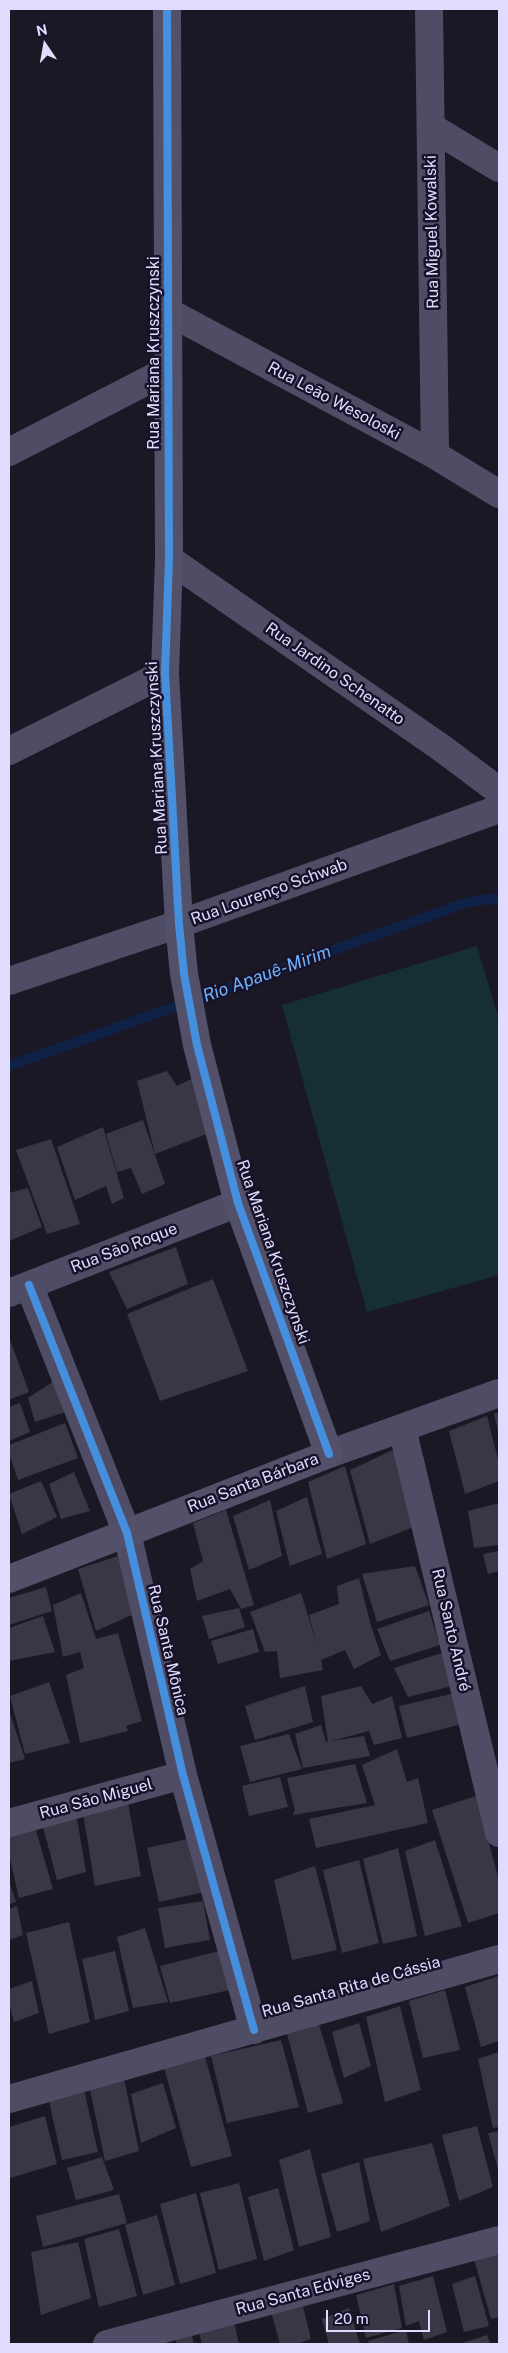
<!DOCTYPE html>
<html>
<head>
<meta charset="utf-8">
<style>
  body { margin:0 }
  #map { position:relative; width:508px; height:2353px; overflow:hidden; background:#1a1824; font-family:"Public Sans",sans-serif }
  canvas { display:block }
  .frame { position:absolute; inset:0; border:10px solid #e1dcfe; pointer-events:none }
  .north { position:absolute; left:20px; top:20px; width:50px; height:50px; -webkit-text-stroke:4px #17122a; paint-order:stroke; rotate:348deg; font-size:14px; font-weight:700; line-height:20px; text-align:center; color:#e1dcfe }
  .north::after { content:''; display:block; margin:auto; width:18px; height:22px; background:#e1dcfe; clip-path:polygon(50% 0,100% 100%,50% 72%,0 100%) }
  .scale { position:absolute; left:326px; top:2310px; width:104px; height:22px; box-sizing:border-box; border:2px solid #e1dcfe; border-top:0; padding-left:6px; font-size:15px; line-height:18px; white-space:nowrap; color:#e1dcfe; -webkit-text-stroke:4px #17122a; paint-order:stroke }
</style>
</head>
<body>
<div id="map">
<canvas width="508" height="2353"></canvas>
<div class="frame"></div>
<div class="north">N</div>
<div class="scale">20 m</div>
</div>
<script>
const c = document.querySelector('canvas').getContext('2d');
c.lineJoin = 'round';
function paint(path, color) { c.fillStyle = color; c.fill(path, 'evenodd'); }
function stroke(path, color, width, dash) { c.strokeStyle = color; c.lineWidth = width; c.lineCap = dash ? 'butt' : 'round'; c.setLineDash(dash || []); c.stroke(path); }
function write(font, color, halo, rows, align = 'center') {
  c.font = font + ' "Public Sans",sans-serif'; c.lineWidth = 5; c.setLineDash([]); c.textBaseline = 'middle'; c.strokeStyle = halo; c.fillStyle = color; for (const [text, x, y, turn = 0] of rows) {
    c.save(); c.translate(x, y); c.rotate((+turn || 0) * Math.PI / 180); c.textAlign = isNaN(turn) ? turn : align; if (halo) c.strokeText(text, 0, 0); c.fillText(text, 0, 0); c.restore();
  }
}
const green = new Path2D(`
  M 477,946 L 499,1020 L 499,1275 L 367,1312 L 282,1005 Z`);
const stream = new Path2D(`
  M 9,1066 L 468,902 L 499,898`);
const building = new Path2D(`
  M 167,1071 L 177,1086 L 195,1077 L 212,1132 L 155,1154 L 137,1081 Z
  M 143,1120 L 165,1184 L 142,1194 L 131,1168 L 117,1172 L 106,1134 Z
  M 103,1127 L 124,1198 L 112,1204 L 106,1186 L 75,1200 L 57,1147 Z
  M 51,1139 L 80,1224 L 47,1234 L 16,1150 Z
  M 28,1188 L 42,1227 L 9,1241 L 9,1193 Z
  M 176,1247 L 188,1284 L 127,1309 L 109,1272 Z
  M 213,1279 L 248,1371 L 160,1401 L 127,1314 Z
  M 9,1337 L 29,1392 L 9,1400 Z
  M 54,1381 L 68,1411 L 35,1422 L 28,1398 Z
  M 20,1403 L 30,1432 L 9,1441 L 9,1407 Z
  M 499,1412 L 499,1435 L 494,1414 Z
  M 487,1416 L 499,1463 L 499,1481 L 465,1494 L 449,1431 Z
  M 65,1423 L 78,1458 L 18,1480 L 9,1454 L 9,1445 Z
  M 397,1448 L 419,1525 L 370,1544 L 350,1470 Z
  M 345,1466 L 366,1544 L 327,1559 L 308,1482 Z
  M 74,1472 L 90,1511 L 61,1519 L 49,1484 Z
  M 41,1481 L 57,1517 L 22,1534 L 9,1494 Z
  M 307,1497 L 322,1554 L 290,1566 L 276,1511 Z
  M 270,1500 L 282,1556 L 249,1570 L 233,1516 Z
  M 499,1503 L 499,1545 L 474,1548 L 468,1511 Z
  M 226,1510 L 254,1605 L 241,1609 L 230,1589 L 197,1601 L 190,1569 L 203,1561 L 193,1523 Z
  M 499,1551 L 499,1571 L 488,1574 L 483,1554 Z
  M 118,1556 L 134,1614 L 96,1631 L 78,1569 Z
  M 415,1566 L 429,1605 L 377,1622 L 362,1574 Z
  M 359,1578 L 371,1626 L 381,1655 L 354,1669 L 345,1650 L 321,1660 L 323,1670 L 280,1678 L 277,1651 L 265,1652 L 250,1612 L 301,1593 L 317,1645 L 309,1615 L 339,1604 L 337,1586 Z
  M 46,1587 L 52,1611 L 9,1625 L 9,1598 Z
  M 81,1593 L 96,1639 L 118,1633 L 142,1721 L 126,1726 L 128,1731 L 80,1743 L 66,1675 L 84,1668 L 80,1652 L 63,1657 L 53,1605 Z
  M 239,1608 L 245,1627 L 209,1639 L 202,1616 Z
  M 429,1611 L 440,1645 L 390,1661 L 377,1629 Z
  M 43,1616 L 55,1652 L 9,1661 L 9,1628 Z
  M 253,1629 L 259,1652 L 218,1664 L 211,1641 Z
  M 445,1652 L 456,1685 L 408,1697 L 394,1668 Z
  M 49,1682 L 70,1743 L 25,1754 L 10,1696 Z
  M 305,1686 L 313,1722 L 255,1740 L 245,1706 Z
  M 361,1686 L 372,1704 L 392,1696 L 402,1738 L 374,1745 L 369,1731 L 331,1741 L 364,1736 L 370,1756 L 303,1768 L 295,1734 L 321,1725 L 326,1742 L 328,1742 L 321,1696 Z
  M 460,1692 L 466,1723 L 407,1738 L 399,1706 Z
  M 9,1710 L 25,1759 L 9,1763 Z
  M 289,1734 L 302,1769 L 250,1782 L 240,1746 Z
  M 397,1749 L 407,1782 L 418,1778 L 428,1823 L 316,1848 L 309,1819 L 375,1805 L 362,1765 Z
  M 355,1764 L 367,1803 L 293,1815 L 295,1810 L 287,1778 Z
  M 280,1777 L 288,1807 L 249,1816 L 242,1786 Z
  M 476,1796 L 499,1880 L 499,1913 L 468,1923 L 432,1810 Z
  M 127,1797 L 141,1876 L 95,1886 L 83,1813 Z
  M 75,1807 L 86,1872 L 57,1880 L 41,1819 Z
  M 33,1820 L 53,1889 L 19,1898 L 9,1855 L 9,1829 Z
  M 192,1838 L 204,1892 L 159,1902 L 147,1848 Z
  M 435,1840 L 462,1926 L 425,1936 L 405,1851 Z
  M 398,1848 L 417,1936 L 383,1944 L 363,1859 Z
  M 359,1860 L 379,1943 L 342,1953 L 323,1870 Z
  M 315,1866 L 337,1950 L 292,1960 L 274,1880 Z
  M 9,1881 L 16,1902 L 9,1904 Z
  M 203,1901 L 210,1940 L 165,1948 L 158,1908 Z
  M 17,1906 L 23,1935 L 9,1940 L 9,1909 Z
  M 69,1922 L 90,2022 L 49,2034 L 26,1933 Z
  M 145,1928 L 168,2002 L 133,2008 L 117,1937 Z
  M 223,1950 L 230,1990 L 170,2003 L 160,1966 Z
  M 115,1951 L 129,2011 L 95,2020 L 82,1959 Z
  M 499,1976 L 499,2041 L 481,2047 L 465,1987 Z
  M 32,1981 L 39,2013 L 14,2022 L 9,2003 L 9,1989 Z
  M 445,1990 L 460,2050 L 423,2058 L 409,2001 Z
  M 400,2006 L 421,2090 L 385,2102 L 366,2017 Z
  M 317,2018 L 343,2103 L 308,2113 L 286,2030 Z
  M 359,2023 L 371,2066 L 344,2078 L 332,2032 Z
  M 281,2040 L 299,2107 L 227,2123 L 211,2056 Z
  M 203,2049 L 232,2156 L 191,2167 L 162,2060 Z
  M 499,2052 L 499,2127 L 493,2128 L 478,2059 Z
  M 123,2074 L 139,2151 L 105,2161 L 89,2085 Z
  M 163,2083 L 176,2128 L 141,2143 L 131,2094 Z
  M 83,2085 L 98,2152 L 62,2160 L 47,2092 Z
  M 45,2116 L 57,2164 L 10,2178 L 9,2127 Z
  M 477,2126 L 493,2187 L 459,2201 L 442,2135 Z
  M 499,2131 L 499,2173 L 488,2133 Z
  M 432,2143 L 450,2206 L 381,2232 L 363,2159 Z
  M 310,2149 L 331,2237 L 299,2247 L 279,2160 Z
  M 102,2157 L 114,2190 L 76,2200 L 67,2168 Z
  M 359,2162 L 370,2221 L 337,2232 L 321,2174 Z
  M 239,2183 L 257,2259 L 219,2270 L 200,2193 Z
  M 278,2188 L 294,2250 L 264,2261 L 248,2197 Z
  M 196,2193 L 216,2273 L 180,2284 L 160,2204 Z
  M 119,2194 L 127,2223 L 43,2247 L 36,2216 Z
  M 157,2215 L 175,2285 L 143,2295 L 125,2225 Z
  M 119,2229 L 137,2296 L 99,2307 L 84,2239 Z
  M 78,2242 L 91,2298 L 41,2315 L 31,2252 Z
  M 499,2246 L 499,2317 L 491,2319 L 473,2256 Z
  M 433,2276 L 447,2332 L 424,2340 L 419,2321 L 406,2326 L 399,2286 Z
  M 475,2276 L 489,2326 L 464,2332 L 452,2284 Z
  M 394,2284 L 402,2328 L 366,2338 L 356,2295 Z
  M 301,2298 L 311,2339 L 297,2344 L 280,2344 L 270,2308 Z
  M 349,2308 L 360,2344 L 329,2344 L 322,2319 Z
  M 233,2318 L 239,2344 L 202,2344 L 198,2329 Z
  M 189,2324 L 194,2344 L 177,2344 L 173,2330 Z
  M 406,2330 L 409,2344 L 369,2344 L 368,2341 Z
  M 487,2335 L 490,2344 L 459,2344 Z`);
const street = new Path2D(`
  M 429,9 L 435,455
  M 431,127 L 499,168
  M 167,311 L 435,455 L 499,494
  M 9,452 L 168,370
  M 169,559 L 443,749 L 499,791
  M 9,751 L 165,673
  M 9,981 L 179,924 L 499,809
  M 29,1285 L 127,1533 L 183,1775 L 254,2030
  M 9,1293 L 238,1203
  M 402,1428 L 499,1833
  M 329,1454 L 499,1393
  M 9,1823 L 183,1775
  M 9,2099 L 499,1959
  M 107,2344 L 499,2240`);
const secondary = new Path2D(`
  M 9,1579 L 329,1454 L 238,1203 L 197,1045 L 184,974 L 179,924 L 165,673 L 169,559 L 167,9`);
const cycleway = new Path2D(`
  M 167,9 L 169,559 L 165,673 L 179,924 L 184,974 L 197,1045 L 238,1203 L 329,1454
  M 29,1285 L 127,1533 L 183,1775 L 254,2030`);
const streetNames = [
  ["Rua Miguel Kowalski",432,232,-91],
  ["Rua Mariana Kruszczynski",154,353,-90],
  ["Rua Leão Wesoloski",334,401,28],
  ["Rua Jardino Schenatto",335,674,35],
  ["Rua Mariana Kruszczynski",157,758,-93],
  ["Rua Lourenço Schwab",269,892,-20],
  ["Rua São Roque",124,1248,-21],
  ["Rua Mariana Kruszczynski",273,1252,71],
  ["Rua Santa Bárbara",253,1483,-21],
  ["Rua Santo André",451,1630,77],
  ["Rua Santa Mônica",168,1650,77],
  ["Rua São Miguel",96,1799,-15],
  ["Rua Santa Rita de Cássia",351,1987,-16],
  ["Rua Santa Edviges",303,2292,-15]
];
const waterNames = [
  ["Rio Apauê-Mirim",267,974,-20]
];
paint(green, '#162f32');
stroke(stream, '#102148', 10);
paint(building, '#3a3646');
stroke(street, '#4f4d65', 28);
stroke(secondary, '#53506a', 28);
stroke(cycleway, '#468fdf', 8);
write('16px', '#e1dcfe', '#17122a', streetNames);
write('italic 18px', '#6eb2fa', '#17122a', waterNames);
</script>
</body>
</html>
